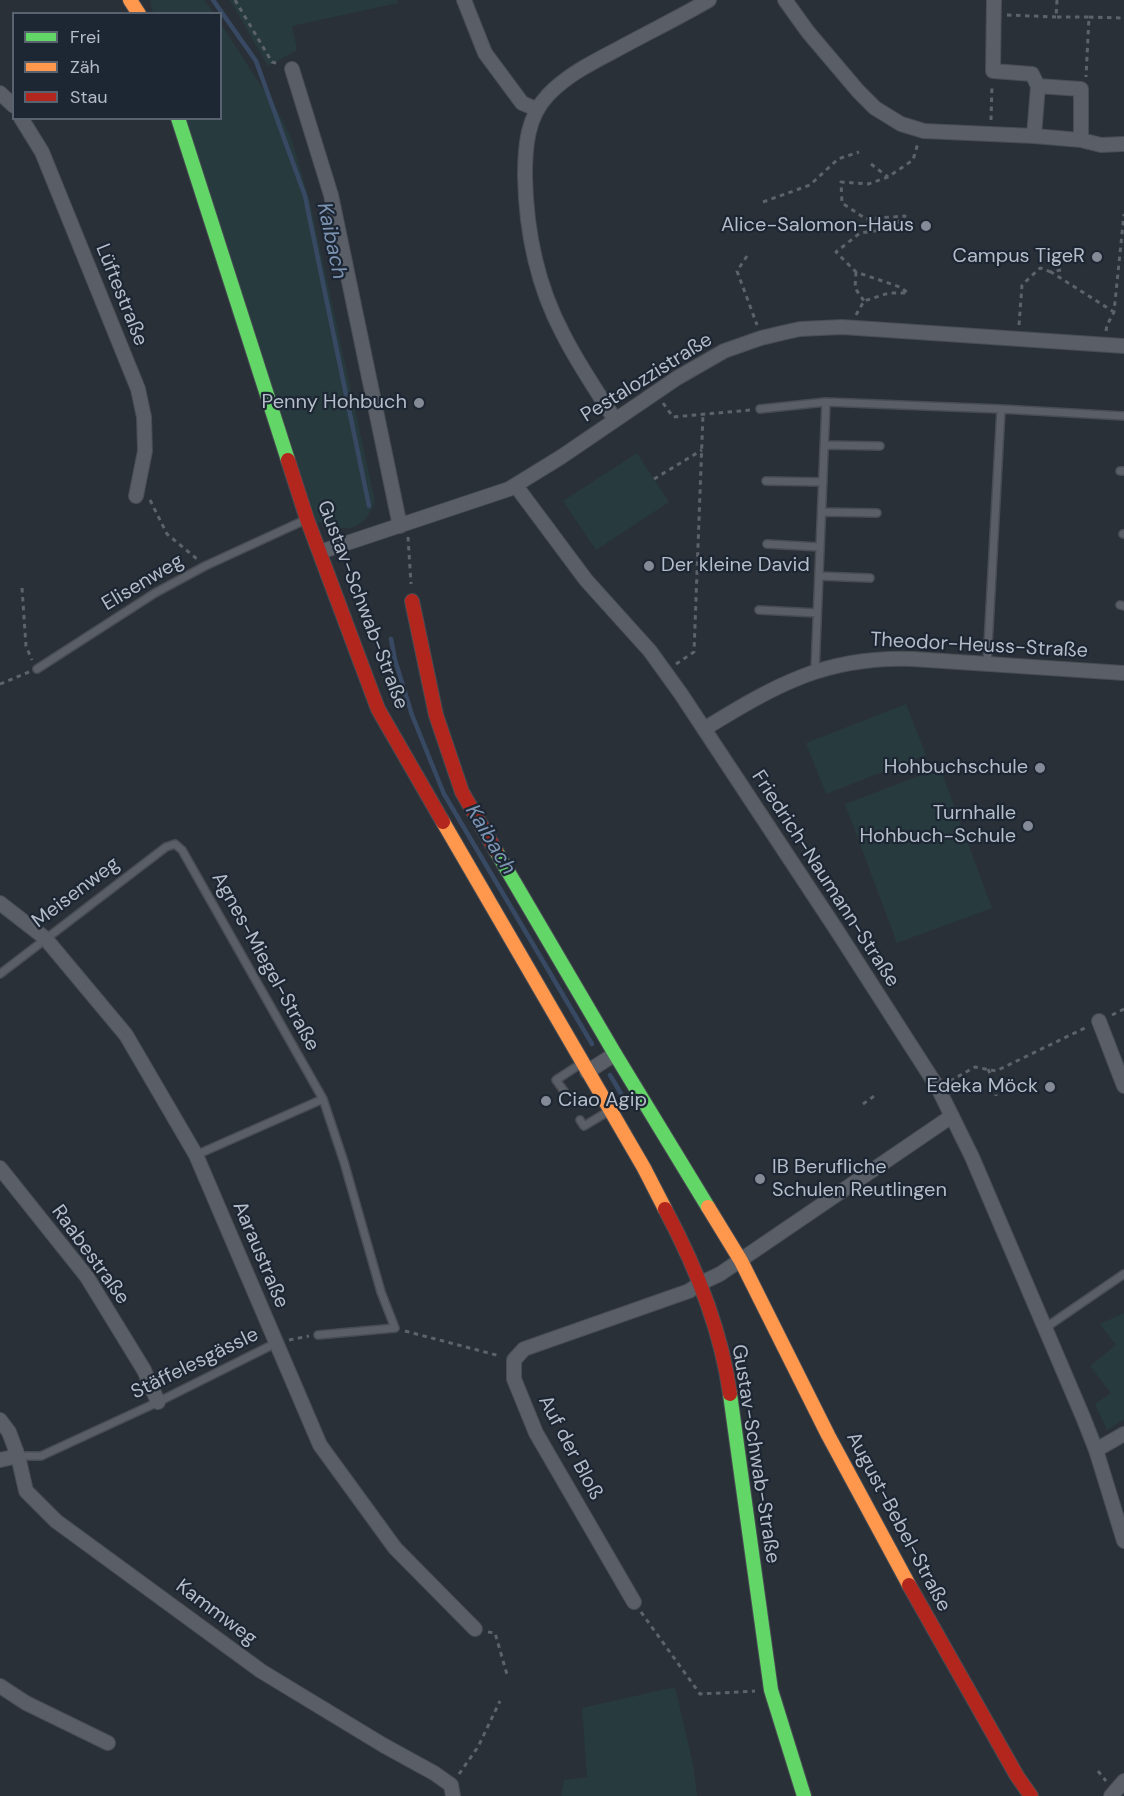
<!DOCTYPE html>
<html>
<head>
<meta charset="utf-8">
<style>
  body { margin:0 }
  #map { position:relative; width:1124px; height:1796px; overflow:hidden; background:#2a3038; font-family:"DM Sans",sans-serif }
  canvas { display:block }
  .legend { position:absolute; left:12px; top:12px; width:210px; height:108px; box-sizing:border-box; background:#1d2633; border:2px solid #59626f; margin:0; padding:8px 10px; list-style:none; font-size:18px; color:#b4bcc9 }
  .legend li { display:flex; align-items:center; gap:12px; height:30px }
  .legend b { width:30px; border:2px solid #59626f }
</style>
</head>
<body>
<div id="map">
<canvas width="1124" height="1796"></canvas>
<ul class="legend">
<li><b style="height:8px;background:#63d668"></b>Frei</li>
<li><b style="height:8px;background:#ff974d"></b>Zäh</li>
<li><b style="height:8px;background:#b3261e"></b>Stau</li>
</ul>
</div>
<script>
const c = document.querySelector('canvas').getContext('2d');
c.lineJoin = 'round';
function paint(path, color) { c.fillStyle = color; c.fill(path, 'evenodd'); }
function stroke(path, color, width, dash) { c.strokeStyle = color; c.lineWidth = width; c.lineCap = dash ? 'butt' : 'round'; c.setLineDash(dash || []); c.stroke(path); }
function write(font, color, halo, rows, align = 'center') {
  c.font = font + ' "DM Sans",sans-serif'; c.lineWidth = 4.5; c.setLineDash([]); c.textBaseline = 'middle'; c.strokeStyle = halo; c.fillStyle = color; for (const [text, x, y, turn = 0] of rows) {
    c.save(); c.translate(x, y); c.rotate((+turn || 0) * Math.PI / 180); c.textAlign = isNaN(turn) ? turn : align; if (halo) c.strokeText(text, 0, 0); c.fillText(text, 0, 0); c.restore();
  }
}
const green = new Path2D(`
  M 150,0 L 204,0 L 214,13 L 153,13 Z
  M 230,0 L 397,0 L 398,3 L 292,26 L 297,50 L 268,66 Z
  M 221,24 L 278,112 L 291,138 L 310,202 L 375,502 C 361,533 348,532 317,522 L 185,119 L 220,118 Z
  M 637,453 L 669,502 L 596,550 L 563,501 Z
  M 906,704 L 926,755 L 826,794 L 806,743 Z
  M 940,768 L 992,908 L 897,943 L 845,804 Z
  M 1124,1313 L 1124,1419 L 1107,1430 L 1095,1404 L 1111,1393 L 1090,1366 L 1116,1345 L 1100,1324 Z
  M 675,1687 L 693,1764 L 697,1796 L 561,1796 L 564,1780 L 587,1777 L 582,1708 Z`);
const stream = new Path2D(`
  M 213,0 L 256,61 L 305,196 L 369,506
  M 391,639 L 395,660 L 412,715 L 444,794 L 592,1044
  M 610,1075 L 626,1102`);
const path = new Path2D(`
  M 235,0 L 272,62 L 279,64
  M 1057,0 L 1056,17 L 1089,17 L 1086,77
  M 1007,15 L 1056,17
  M 1089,17 L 1124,18
  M 991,120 L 992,85
  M 871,164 L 888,177
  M 763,202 L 810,185 L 838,159 L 859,152
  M 747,256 L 737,271 L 757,325
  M 1061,270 L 1051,272 L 1114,312
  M 856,272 L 855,288 L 864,301
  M 856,315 L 864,301 L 889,293 L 908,293 L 900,287 L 856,272 L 836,252 L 860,233 L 890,229 L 905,216 L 866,219 L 842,203 L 841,182 L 868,184 L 888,177 L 913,160 L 918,143
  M 1019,325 L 1022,285 L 1040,268 L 1051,272
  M 1106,331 L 1107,325 L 1114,312 L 1124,214
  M 663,403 L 673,417 L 751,410
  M 654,479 L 702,450
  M 150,500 L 167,534 L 197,559
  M 408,537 L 411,584
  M 22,588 L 26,646 L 32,660
  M 676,664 L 694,652 L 703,414
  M 0,684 L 29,672
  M 1112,1015 L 1124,1009
  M 988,1069 L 996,1088 L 996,1096
  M 950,1081 L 975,1067 L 996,1071 L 1087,1027
  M 863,1104 L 877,1094
  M 405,1331 L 500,1356
  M 289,1340 L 309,1336
  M 641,1612 L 700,1694 L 755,1691
  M 488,1632 L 495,1633 L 508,1678
  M 1098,1771 L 1106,1781
  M 459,1774 L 478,1747 L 500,1701`);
const lane = new Path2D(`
  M 760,409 L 826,402 L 1001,409 L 1124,416
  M 824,445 L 880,446
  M 1120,471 L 1124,471
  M 766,481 L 823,482
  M 822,512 L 877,513
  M 1123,534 L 1124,534
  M 767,544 L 820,547
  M 819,576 L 870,578
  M 1120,605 L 1124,606
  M 759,610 L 817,613
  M 987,664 L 1001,409
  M 37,669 L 155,593 L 205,566 L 305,520
  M 815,671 L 826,402
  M 0,974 L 166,847 L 175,844 L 182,850 L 323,1099 L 344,1162 L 381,1292 L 395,1328 L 318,1335
  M 564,1091 L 556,1080 L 582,1063
  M 580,1120 L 584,1126 L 609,1111
  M 196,1155 L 323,1099
  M 1045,1328 L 1124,1274
  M 18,1456 L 41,1456 L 158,1402 L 276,1343`);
const street = new Path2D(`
  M 464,0 L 485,53 L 522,103 L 536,109
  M 785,0 L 808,32 L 858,91 L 875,108 L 901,124 L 924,131 L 1034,136 L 1081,140 L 1101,145 L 1124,144
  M 994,0 L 993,71 L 1032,74 L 1038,86
  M 292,69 L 331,195 L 400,526
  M 0,93 L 14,106
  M 21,118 L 42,152 L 138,389 L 144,417 L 145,451 L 136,496
  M 1034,136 L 1038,86 L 1081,89 L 1081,140
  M 615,420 C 597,391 578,364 563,334 C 537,285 526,231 525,176 C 525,147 527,117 548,95 C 567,75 593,62 616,50 C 647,33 678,18 709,0
  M 516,486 L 586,580 L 650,651 L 681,694 L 836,929 L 938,1088 L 972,1157 L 1083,1417 L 1096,1450 L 1124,1541
  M 320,552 L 509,489 L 561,457 L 677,378 L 724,351 L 761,338 L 782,333 L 800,329 L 842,327 L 1124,346
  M 704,729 C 776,685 825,656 913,659 L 1124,673
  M 0,903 L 45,938 L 126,1035 L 196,1155 L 320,1445 L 395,1548 L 475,1629
  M 1099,1021 L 1124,1086
  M 587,1072 L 615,1054
  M 0,1168 L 87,1277 L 144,1370 L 158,1402
  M 0,1420 L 9,1432 L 18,1456 L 26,1491 L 56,1521 L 261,1671 L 383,1745 L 434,1773 L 451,1785 L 453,1796
  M 1096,1450 L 1124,1434
  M 0,1460 L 18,1456
  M 634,1602 L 536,1433 L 514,1379 L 514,1360 L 524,1349 L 689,1291 L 701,1283 L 720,1274 L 952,1116
  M 0,1686 L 26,1703 L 108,1743
  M 1111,1796 L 1124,1781`);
const fast = new Path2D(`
  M 178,118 L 288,460
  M 496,851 L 615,1054 L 708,1207
  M 730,1394 L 771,1690 L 804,1796`);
const slow = new Path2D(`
  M 130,0 L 139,14
  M 443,822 L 644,1168 L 665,1209
  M 708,1207 L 741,1261 L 828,1435 L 909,1585`);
const jam = new Path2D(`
  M 288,460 L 307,519 L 378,709 L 443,822
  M 412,601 L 436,715 L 462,792 L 496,851
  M 665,1209 C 696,1267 721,1329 730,1394
  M 909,1585 L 1017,1776 L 1031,1796`);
const markers = [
  [926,226,6,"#848b96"],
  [1097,257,6,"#848b96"],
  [419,403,6,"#848b96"],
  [649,566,6,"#848b96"],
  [1040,768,6,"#848b96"],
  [1028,826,6,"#848b96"],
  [1050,1087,6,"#848b96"],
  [546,1101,6,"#848b96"],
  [760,1179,6,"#848b96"]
];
const poiNames = [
  ["Alice-Salomon-Haus",914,226],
  ["Campus TigeR",1085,257],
  ["Penny Hohbuch",407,403],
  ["Der kleine David",661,566,"left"],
  ["Hohbuchschule",1028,768],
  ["Turnhalle",1016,814],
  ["Hohbuch-Schule",1016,837],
  ["Edeka Möck",1038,1087],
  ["Ciao Agip",558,1101,"left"],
  ["IB Berufliche",772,1168,"left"],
  ["Schulen Reutlingen",772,1191,"left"]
];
const streetNames = [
  ["Lüftestraße",121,295,68],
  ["Pestalozzistraße",647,378,-32],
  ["Elisenweg",143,583,-31],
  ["Gustav-Schwab-Straße",362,605,69],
  ["Theodor-Heuss-Straße",979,646,3],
  ["Friedrich-Naumann-Straße",825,879,57],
  ["Meisenweg",76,893,-37],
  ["Agnes-Miegel-Straße",265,962,61],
  ["Raabestraße",90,1255,54],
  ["Aaraustraße",260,1255,67],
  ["Stäffelesgässle",195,1364,-26],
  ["Auf der Bloß",570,1448,62],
  ["Gustav-Schwab-Straße",755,1454,81],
  ["August-Bebel-Straße",898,1522,62],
  ["Kammweg",216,1613,37]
];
const waterNames = [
  ["Kaibach",331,241,78],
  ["Kaibach",490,840,59]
];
paint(green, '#273a3e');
stroke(stream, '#384963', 4.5);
stroke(lane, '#484c53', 10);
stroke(street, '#484c53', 16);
stroke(fast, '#484c53', 16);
stroke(slow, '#484c53', 16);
stroke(jam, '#484c53', 16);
stroke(path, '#5d636a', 3, [4.5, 4.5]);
stroke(lane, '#5a5e66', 7);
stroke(street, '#5a5e66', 14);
stroke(fast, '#63d668', 14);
stroke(slow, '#ff974d', 14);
stroke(jam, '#b3261e', 14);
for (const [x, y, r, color] of markers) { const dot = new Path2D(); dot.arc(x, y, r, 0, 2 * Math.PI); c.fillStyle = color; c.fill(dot); stroke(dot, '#1d2633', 2); }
write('20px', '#b4bcc9', '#1d2633', poiNames, 'right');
write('20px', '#b4bcc9', '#1d2633', streetNames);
write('italic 21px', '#7c92b1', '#1d2633', waterNames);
</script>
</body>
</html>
